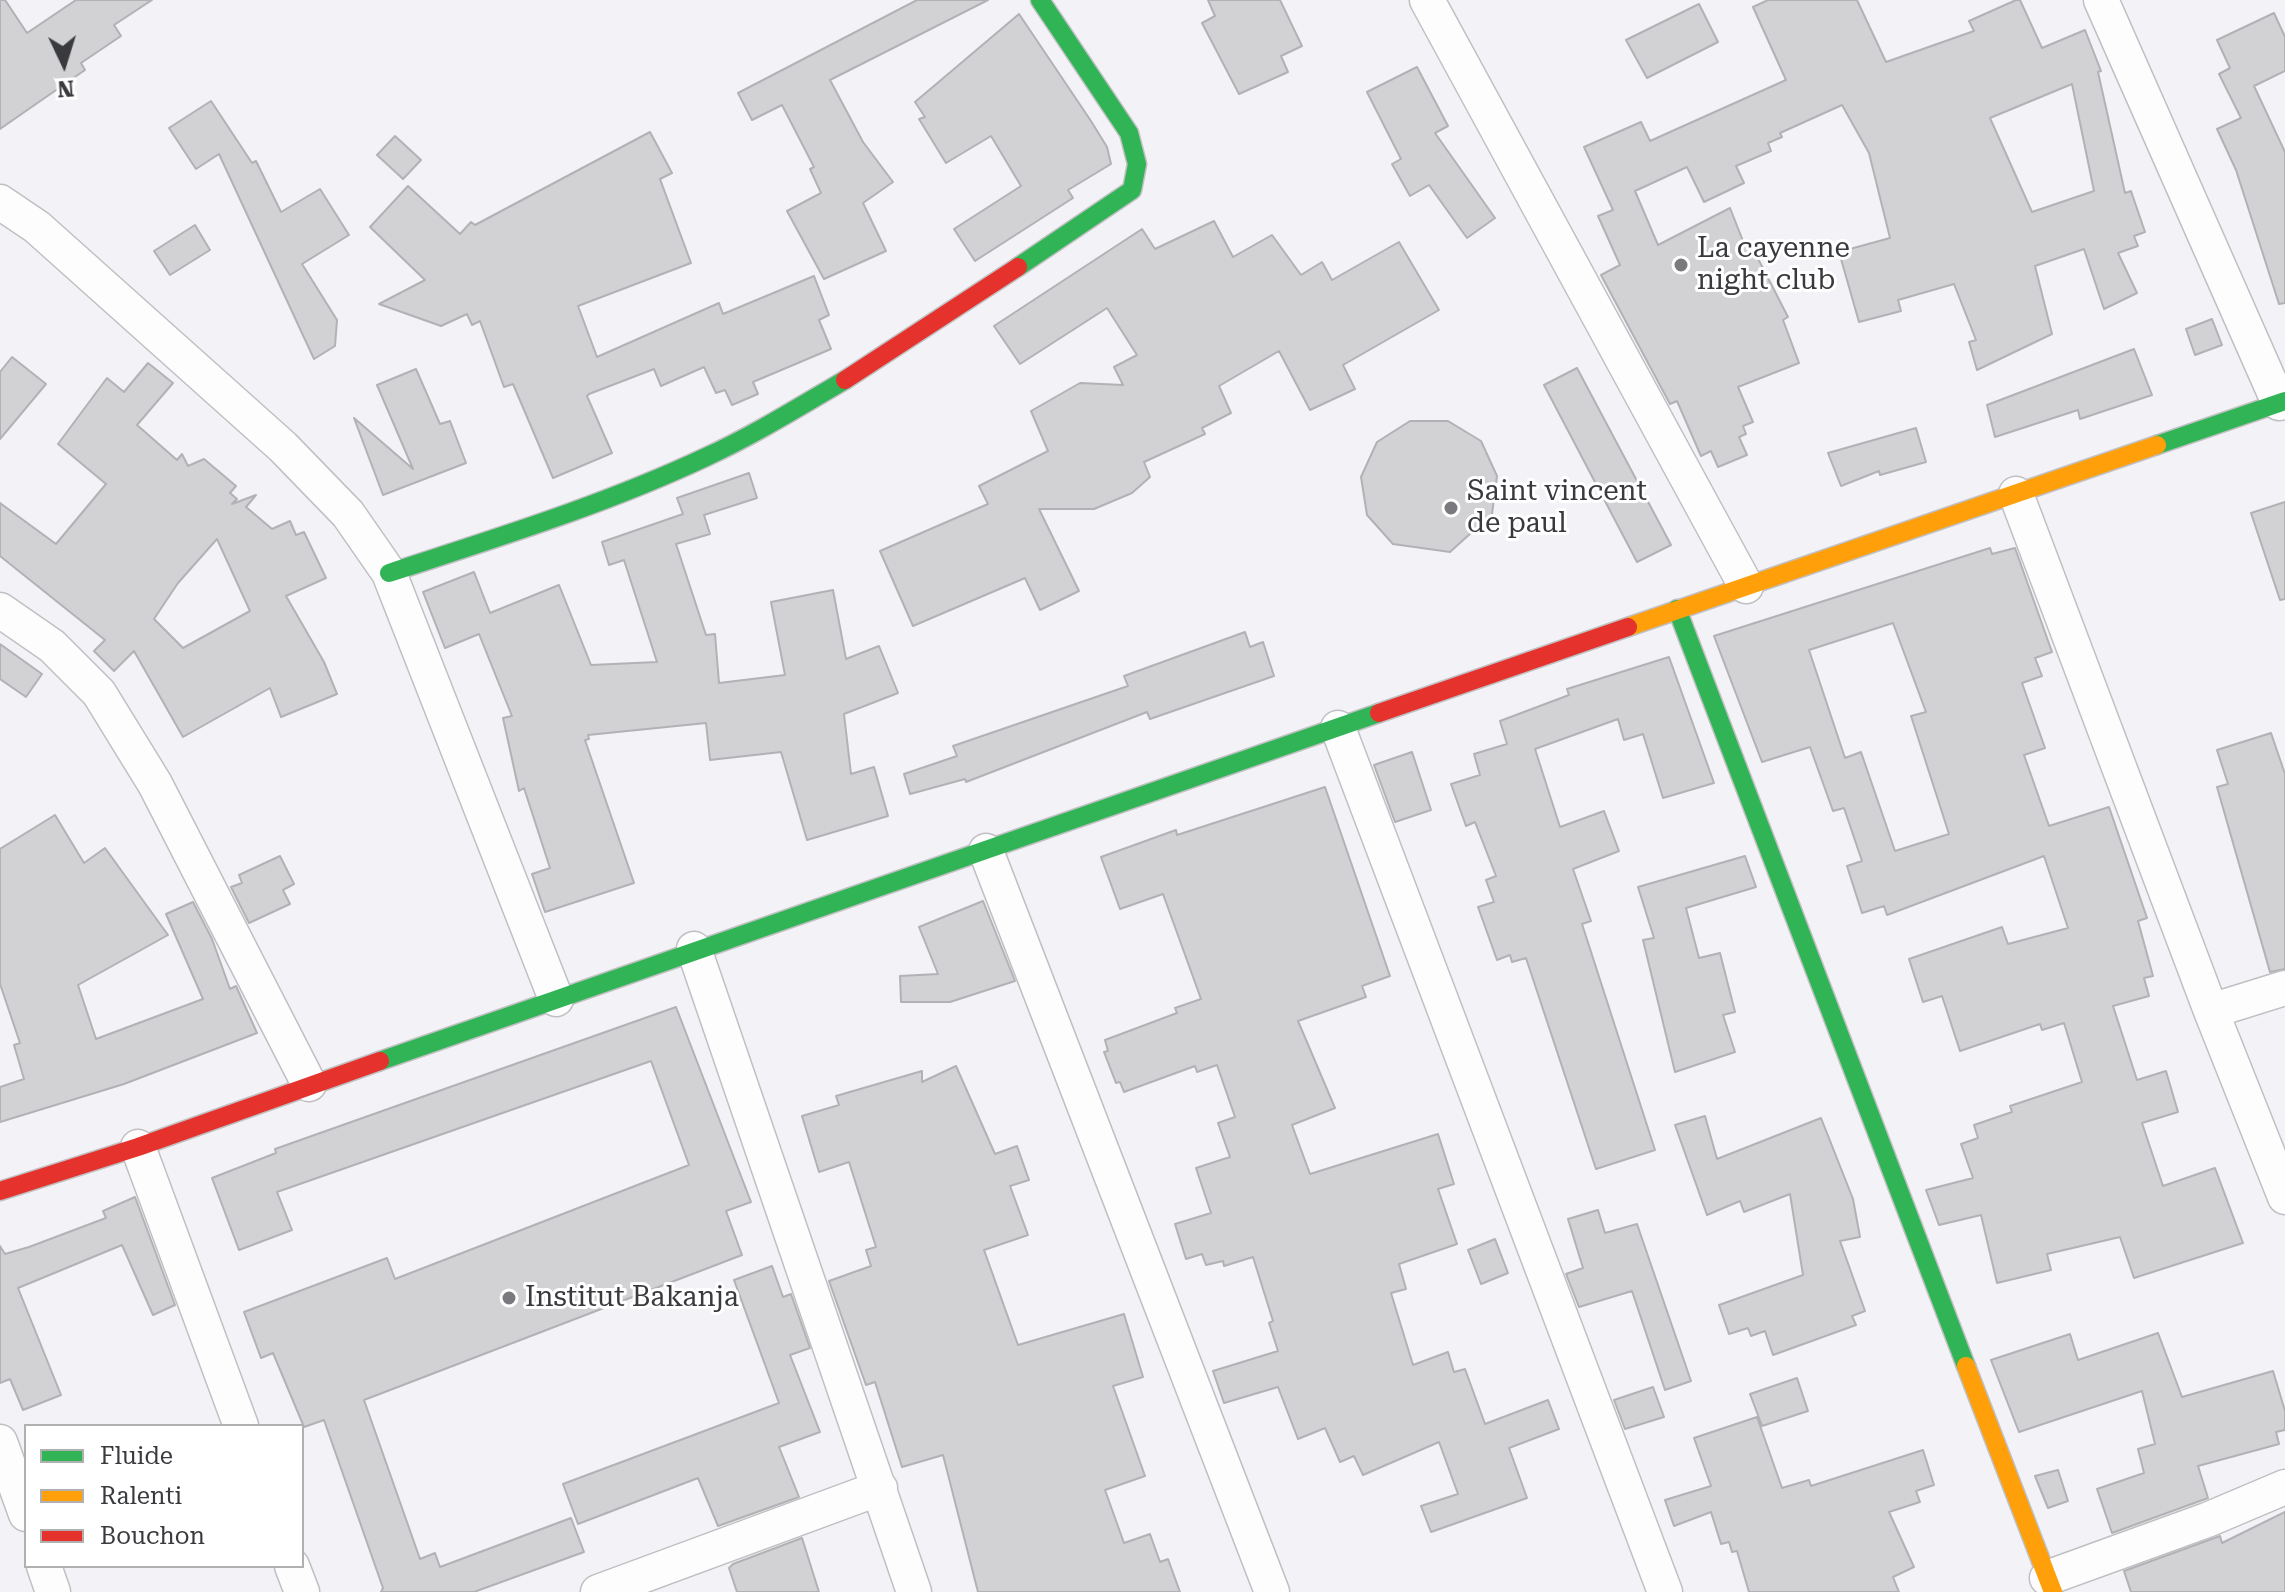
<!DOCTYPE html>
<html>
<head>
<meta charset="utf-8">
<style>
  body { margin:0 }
  #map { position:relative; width:2285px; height:1592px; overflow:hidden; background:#f2f2f7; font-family:"Roboto Serif",serif }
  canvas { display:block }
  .legend { position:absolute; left:24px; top:1424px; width:280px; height:144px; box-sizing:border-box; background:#fff; border:2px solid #b0b0b1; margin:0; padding:10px 14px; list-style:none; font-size:24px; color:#393a3d }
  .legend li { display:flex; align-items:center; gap:16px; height:40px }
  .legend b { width:40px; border:2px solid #b0b0b1 }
  .north { position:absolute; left:24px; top:24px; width:80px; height:80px; -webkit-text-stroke:6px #fff; paint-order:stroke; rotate:176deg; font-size:22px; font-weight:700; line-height:32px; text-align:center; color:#393a3d }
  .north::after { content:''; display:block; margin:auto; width:28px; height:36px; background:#393a3d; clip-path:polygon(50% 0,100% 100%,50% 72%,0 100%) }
</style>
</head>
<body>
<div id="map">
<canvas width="2285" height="1592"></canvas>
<ul class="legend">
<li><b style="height:10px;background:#30b455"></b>Fluide</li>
<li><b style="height:10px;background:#ff9f0a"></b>Ralenti</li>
<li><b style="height:10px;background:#e5322d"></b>Bouchon</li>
</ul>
<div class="north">N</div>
</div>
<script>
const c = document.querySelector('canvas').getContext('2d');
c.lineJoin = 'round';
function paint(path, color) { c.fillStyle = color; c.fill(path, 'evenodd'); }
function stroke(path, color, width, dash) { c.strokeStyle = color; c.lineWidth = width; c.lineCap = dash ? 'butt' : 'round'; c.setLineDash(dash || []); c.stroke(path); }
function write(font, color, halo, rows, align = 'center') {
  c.font = font + ' "Roboto Serif",serif'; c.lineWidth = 6; c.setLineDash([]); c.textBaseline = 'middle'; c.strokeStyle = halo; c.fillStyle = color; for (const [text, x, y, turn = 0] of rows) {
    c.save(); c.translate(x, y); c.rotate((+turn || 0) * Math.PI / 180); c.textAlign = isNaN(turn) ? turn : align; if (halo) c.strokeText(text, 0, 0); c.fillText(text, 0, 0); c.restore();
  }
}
const building = new Path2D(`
  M 0,0 L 5,0 L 27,33 L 76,0 L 152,0 L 114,25 L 121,36 L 81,63 L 85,70 L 0,129 Z
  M 917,0 L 988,0 L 830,80 L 863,142 L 893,182 L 863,203 L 886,251 L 824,279 L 787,211 L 821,193 L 810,169 L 814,167 L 782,105 L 752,120 L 738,93 Z
  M 1208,0 L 1280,0 L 1302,46 L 1281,56 L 1288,72 L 1239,94 L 1202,23 L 1215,16 Z
  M 1768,0 L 1857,0 L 1886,62 L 1974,31 L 1969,21 L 2016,0 L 2020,0 L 2042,48 L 2085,30 L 2101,71 L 2098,72 L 2125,193 L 2131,191 L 2145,232 L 2134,236 L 2138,246 L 2118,253 L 2137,293 L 2104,309 L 2084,249 L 2035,266 L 2052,334 L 1977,370 L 1969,342 L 1976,340 L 1954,284 L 1898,300 L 1901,311 L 1859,322 L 1839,252 L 1890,238 L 1869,153 L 1842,105 L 1780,133 L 1782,137 L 1768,143 L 1771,151 L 1736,166 L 1744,183 L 1704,202 L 1687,167 L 1635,191 L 1658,245 L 1730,208 L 1745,246 L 1750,243 L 1788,317 L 1783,320 L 1799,363 L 1738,387 L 1753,422 L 1743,426 L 1746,434 L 1739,437 L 1747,455 L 1718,467 L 1711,451 L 1701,456 L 1677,401 L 1670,404 L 1601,275 L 1620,265 L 1598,216 L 1613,210 L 1584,147 L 1641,122 L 1650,141 L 1786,80 L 1753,7 ZM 2072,84 L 2094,191 L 2032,212 L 1990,118 Z
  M 1699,4 L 1718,42 L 1647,78 L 1626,40 Z
  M 2274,13 L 2285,37 L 2285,71 L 2254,86 L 2285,152 L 2285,303 L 2279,304 L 2236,170 L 2217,129 L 2241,118 L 2219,74 L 2230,68 L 2217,40 Z
  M 1019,14 L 1091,121 L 1107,147 L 1111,164 L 1068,190 L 1073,198 L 975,261 L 954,229 L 1021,186 L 991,136 L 946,163 L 919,119 L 925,117 L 915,102 Z
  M 1417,67 L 1448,126 L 1435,133 L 1495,218 L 1467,238 L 1429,185 L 1410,196 L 1392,164 L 1401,159 L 1367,92 Z
  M 211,101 L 252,163 L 256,161 L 281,212 L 320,189 L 349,235 L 302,264 L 337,320 L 335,346 L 314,359 L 219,154 L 196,169 L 169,128 Z
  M 650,132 L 672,173 L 660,179 L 691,263 L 578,306 L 597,357 L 719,303 L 723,314 L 814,276 L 829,315 L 819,320 L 831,349 L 753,382 L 758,394 L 732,405 L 725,390 L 716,393 L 704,367 L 661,386 L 654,369 L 589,394 L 587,396 L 612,453 L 553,478 L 513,384 L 504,387 L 480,321 L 472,325 L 467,314 L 441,326 L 379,304 L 425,280 L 370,227 L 408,186 L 460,234 L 471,222 L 475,225 Z
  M 395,136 L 421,160 L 403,179 L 377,155 Z
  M 1214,221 L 1233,257 L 1272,235 L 1301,275 L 1322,262 L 1332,280 L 1399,242 L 1439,310 L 1343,365 L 1355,389 L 1310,410 L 1279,351 L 1219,386 L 1231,413 L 1202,428 L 1205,434 L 1144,462 L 1150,477 L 1132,493 L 1094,509 L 1039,509 L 1079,591 L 1040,610 L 1025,578 L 913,626 L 880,551 L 988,504 L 979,486 L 1048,451 L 1031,411 L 1080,383 L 1123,385 L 1114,367 L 1137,355 L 1107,308 L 1020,364 L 994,326 L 1142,229 L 1155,249 Z
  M 195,225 L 210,250 L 170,275 L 154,251 Z
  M 2212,319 L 2222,345 L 2195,355 L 2186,329 Z
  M 2134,349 L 2152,395 L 2080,419 L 2078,410 L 1995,437 L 1987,405 Z
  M 12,357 L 46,384 L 0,439 L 0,372 Z
  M 148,363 L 173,383 L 137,425 L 177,460 L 182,454 L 188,466 L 204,459 L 236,486 L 230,493 L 237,499 L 232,504 L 256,495 L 246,507 L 272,529 L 290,521 L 296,535 L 304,532 L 326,578 L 286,596 L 324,662 L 337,694 L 281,717 L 270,688 L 183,737 L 134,651 L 114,671 L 94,651 L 105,640 L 0,556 L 0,503 L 56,544 L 106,484 L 58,444 L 107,378 L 124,392 ZM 217,539 L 250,611 L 183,648 L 154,619 L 178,583 Z
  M 1577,368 L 1671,545 L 1637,562 L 1544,385 Z
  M 416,369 L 440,424 L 450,421 L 466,463 L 383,495 L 354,418 L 413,469 L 377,385 Z
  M 1410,421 L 1448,421 L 1481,441 L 1497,476 L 1492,514 L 1450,552 L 1393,544 L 1367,515 L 1361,477 L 1377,442 Z
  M 1916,428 L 1926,462 L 1880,475 L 1879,471 L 1841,486 L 1828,453 Z
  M 749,473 L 757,498 L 704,515 L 710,534 L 676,544 L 706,635 L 715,634 L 719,683 L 785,675 L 771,602 L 833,590 L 846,659 L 879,646 L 898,693 L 844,714 L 851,774 L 874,767 L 888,816 L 807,840 L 781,752 L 710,760 L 706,723 L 588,735 L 589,739 L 585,740 L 634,883 L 545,912 L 532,874 L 550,868 L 524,788 L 519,791 L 503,718 L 512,716 L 479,634 L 445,648 L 423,592 L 474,572 L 490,613 L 559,585 L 591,665 L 657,662 L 624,560 L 609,565 L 602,542 L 683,514 L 677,498 Z
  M 2285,502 L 2285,599 L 2280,600 L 2251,513 Z
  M 1990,548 L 1992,554 L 2015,548 L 2052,652 L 2035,658 L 2042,676 L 2022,683 L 2045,748 L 2024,755 L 2049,826 L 2109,807 L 2147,918 L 2138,921 L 2153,976 L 2144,978 L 2149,996 L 2113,1006 L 2137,1080 L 2166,1071 L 2178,1112 L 2142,1123 L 2163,1186 L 2215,1168 L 2243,1243 L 2134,1278 L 2120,1237 L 2047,1254 L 2051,1270 L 1997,1283 L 1981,1215 L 1939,1225 L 1926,1190 L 1973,1178 L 1961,1144 L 1978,1138 L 1974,1125 L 2012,1112 L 2010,1106 L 2082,1082 L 2064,1023 L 2042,1030 L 2040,1024 L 1960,1051 L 1942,996 L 1923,1002 L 1909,959 L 2002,927 L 2008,944 L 2068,928 L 2044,856 L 1887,915 L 1884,906 L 1862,913 L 1847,866 L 1862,861 L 1844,808 L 1833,811 L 1810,747 L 1762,762 L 1714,636 ZM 1893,623 L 1926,712 L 1911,716 L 1949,834 L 1895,851 L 1861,752 L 1845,758 L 1809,650 Z
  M 1245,632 L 1250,647 L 1263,642 L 1274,676 L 1150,719 L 1147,712 L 966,782 L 965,779 L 910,794 L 904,774 L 957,756 L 953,746 L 1128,686 L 1124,676 Z
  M 0,644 L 42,674 L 26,697 L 0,679 Z
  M 1669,657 L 1714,783 L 1663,798 L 1643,734 L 1624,740 L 1618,719 L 1535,749 L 1560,827 L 1604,811 L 1619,851 L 1573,869 L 1591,921 L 1582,924 L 1655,1150 L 1596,1169 L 1526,958 L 1512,962 L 1510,955 L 1497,960 L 1478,907 L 1494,902 L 1486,880 L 1496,876 L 1475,822 L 1466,826 L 1451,784 L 1480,775 L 1474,754 L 1507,744 L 1500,721 L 1569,695 L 1567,689 Z
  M 2271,733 L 2285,774 L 2285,969 L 2270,972 L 2217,787 L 2228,784 L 2217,750 Z
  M 1412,752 L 1431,810 L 1395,822 L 1374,765 Z
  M 1325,787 L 1390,976 L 1362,986 L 1366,997 L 1298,1021 L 1335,1108 L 1292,1125 L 1310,1174 L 1438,1134 L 1454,1184 L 1438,1189 L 1457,1244 L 1399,1264 L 1406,1289 L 1391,1293 L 1413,1365 L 1448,1352 L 1454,1372 L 1465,1369 L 1485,1424 L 1548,1400 L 1559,1429 L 1509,1448 L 1527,1498 L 1431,1532 L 1421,1506 L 1458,1494 L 1439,1442 L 1363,1475 L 1354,1456 L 1340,1462 L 1325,1428 L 1298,1439 L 1278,1387 L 1224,1403 L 1213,1371 L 1278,1351 L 1269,1323 L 1273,1321 L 1253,1257 L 1224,1266 L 1223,1261 L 1206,1265 L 1202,1254 L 1186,1259 L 1175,1224 L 1211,1213 L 1196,1168 L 1230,1157 L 1218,1123 L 1235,1117 L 1217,1065 L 1197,1072 L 1195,1066 L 1124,1092 L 1120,1082 L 1116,1083 L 1104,1052 L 1108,1051 L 1105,1040 L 1177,1013 L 1175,1008 L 1201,999 L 1163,894 L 1120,909 L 1101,857 L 1176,830 L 1177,835 Z
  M 55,815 L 84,863 L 105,848 L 168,935 L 78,985 L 96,1039 L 203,999 L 166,914 L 193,902 L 212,939 L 230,989 L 236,986 L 257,1033 L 124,1084 L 0,1122 L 0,1087 L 24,1079 L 14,1045 L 20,1043 L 0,984 L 0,849 Z
  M 280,856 L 294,884 L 283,890 L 290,904 L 249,923 L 231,887 L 242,883 L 239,875 Z
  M 1745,856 L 1756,887 L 1686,908 L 1699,958 L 1720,953 L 1735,1012 L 1723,1015 L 1735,1052 L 1675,1072 L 1643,940 L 1654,938 L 1638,887 Z
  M 983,901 L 1015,981 L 950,1002 L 901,1002 L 900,976 L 938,974 L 919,927 Z
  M 676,1007 L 751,1202 L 726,1211 L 742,1255 L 364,1400 L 420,1559 L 435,1553 L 440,1567 L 571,1518 L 584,1552 L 474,1592 L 381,1592 L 383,1588 L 324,1420 L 304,1427 L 273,1353 L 261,1358 L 244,1312 L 387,1258 L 395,1279 L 689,1165 L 651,1061 L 277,1192 L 292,1230 L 239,1250 L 212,1178 L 276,1153 L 275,1149 Z
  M 956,1066 L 995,1154 L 1017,1146 L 1029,1180 L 1010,1186 L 1028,1235 L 984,1250 L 1018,1345 L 1124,1314 L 1143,1377 L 1113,1386 L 1145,1476 L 1105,1490 L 1124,1543 L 1150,1534 L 1160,1562 L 1168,1559 L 1180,1592 L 978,1592 L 943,1455 L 902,1467 L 875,1382 L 866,1385 L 829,1281 L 871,1266 L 866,1250 L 876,1247 L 849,1162 L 819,1172 L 802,1116 L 839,1105 L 836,1096 L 922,1071 L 922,1082 Z
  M 1705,1116 L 1717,1159 L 1821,1118 L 1853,1199 L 1860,1237 L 1840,1241 L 1865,1311 L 1852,1316 L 1856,1325 L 1773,1355 L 1765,1331 L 1751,1336 L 1748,1328 L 1729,1334 L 1719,1305 L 1803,1275 L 1790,1194 L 1744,1212 L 1740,1201 L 1707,1215 L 1675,1125 Z
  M 135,1197 L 175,1305 L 153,1315 L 122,1245 L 18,1288 L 61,1395 L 23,1410 L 10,1379 L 0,1383 L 0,1246 L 5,1254 L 29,1247 L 106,1218 L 103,1211 Z
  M 1598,1210 L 1605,1233 L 1637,1224 L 1691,1381 L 1665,1390 L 1632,1291 L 1579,1307 L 1566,1274 L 1583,1268 L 1568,1219 Z
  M 1495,1239 L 1508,1273 L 1481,1284 L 1468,1250 Z
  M 772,1266 L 783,1297 L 791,1294 L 810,1348 L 790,1355 L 820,1432 L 779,1447 L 799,1497 L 718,1526 L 698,1478 L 578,1524 L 563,1484 L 779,1403 L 734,1280 Z
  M 2158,1333 L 2182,1397 L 2273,1371 L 2285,1411 L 2285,1430 L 2276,1432 L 2279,1444 L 2198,1466 L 2208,1498 L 2112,1533 L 2097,1489 L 2144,1473 L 2138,1449 L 2155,1444 L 2142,1391 L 2019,1432 L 1991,1360 L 2070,1334 L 2078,1360 Z
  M 1797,1378 L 1808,1411 L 1762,1426 L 1750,1394 Z
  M 1653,1387 L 1664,1417 L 1625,1429 L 1614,1400 Z
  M 1757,1417 L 1782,1488 L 1809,1480 L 1811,1486 L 1923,1450 L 1934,1485 L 1916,1491 L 1920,1502 L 1889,1512 L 1914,1567 L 1893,1577 L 1899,1592 L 1749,1592 L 1737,1551 L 1732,1552 L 1729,1542 L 1721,1544 L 1711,1512 L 1674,1526 L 1665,1500 L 1711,1486 L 1694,1438 Z
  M 2058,1470 L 2068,1501 L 2048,1508 L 2035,1476 Z
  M 2285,1512 L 2285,1592 L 2131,1592 L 2124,1571 L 2220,1536 L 2222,1543 Z
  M 802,1538 L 819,1592 L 737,1592 L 729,1568 L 733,1564 Z`);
const street = new Path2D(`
  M 1427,0 L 1746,586
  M 2101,0 L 2279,403
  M 0,202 L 37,227 L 283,447 L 348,514 L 389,573 L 556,999
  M 2016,494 L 2211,1011 L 2285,1197
  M 0,610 L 52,646 L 99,693 L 155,784 L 309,1084
  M 1338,728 L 1665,1592
  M 986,851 L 1272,1592
  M 694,949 L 914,1592
  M 2211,1011 L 2285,988
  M 138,1147 L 241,1426
  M 0,1442 L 26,1514
  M 44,1566 L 53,1592
  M 292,1566 L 302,1592
  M 2047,1578 L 2207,1520 L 2285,1487
  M 598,1592 L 880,1488`);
const fast = new Path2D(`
  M 1018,267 L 1132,190 L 1137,164 L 1129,133 L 1040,0
  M 2157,445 L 2285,401
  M 389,573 C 496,538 604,505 706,457 C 754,435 799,407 845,380
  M 1677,609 L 1966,1366
  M 380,1061 L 1379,713`);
const slow = new Path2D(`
  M 1628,627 L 2157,445
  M 1966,1366 L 2053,1592`);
const jam = new Path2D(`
  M 845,380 L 1018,267
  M 1379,713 L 1628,627
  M 0,1191 L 138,1147 L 380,1061`);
const markers = [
  [1681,265,8,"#7a7a7e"],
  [1451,508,8,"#7a7a7e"],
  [509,1298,8,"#7a7a7e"]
];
const poiNames = [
  ["La cayenne",1697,249],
  ["night club",1697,281],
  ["Saint vincent",1467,492],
  ["de paul",1467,524],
  ["Institut Bakanja",525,1298]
];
paint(building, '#d2d2d5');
stroke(building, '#b2b2b6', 2);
stroke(street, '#c0c0c3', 37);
stroke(fast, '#c0c0c3', 21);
stroke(slow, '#c0c0c3', 21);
stroke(jam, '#c0c0c3', 21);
stroke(street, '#fdfdfe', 34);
stroke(fast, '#30b455', 18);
stroke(slow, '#ff9f0a', 18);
stroke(jam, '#e5322d', 18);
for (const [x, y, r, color] of markers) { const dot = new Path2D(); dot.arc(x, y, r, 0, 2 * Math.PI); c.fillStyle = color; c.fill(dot); stroke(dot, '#fff', 3); }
write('28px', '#393a3d', '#fff', poiNames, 'left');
</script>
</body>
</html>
